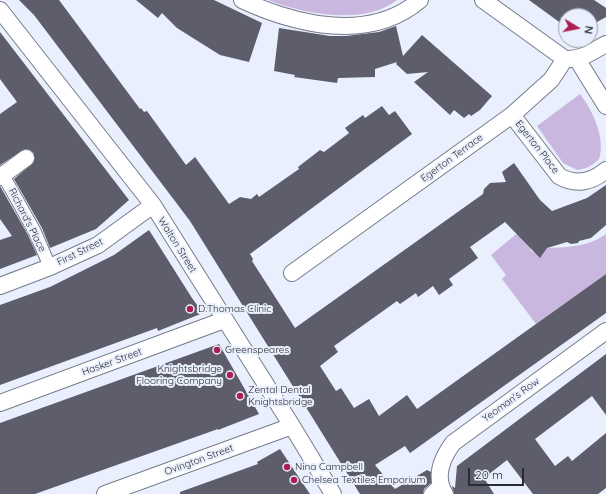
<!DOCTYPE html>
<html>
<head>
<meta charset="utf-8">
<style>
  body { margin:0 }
  #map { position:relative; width:606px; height:494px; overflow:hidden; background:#e9effc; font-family:Quicksand,sans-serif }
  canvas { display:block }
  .north { position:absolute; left:558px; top:8px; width:40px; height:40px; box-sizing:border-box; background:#e9effc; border:1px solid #9da1ac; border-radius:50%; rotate:100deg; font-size:11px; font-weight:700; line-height:16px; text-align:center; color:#2a2d33 }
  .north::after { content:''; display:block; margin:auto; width:14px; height:18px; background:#af1e52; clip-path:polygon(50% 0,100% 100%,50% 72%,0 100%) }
  .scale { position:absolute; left:468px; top:468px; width:56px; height:18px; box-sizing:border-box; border:2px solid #2a2d33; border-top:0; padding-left:5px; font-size:12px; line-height:14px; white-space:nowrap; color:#2a2d33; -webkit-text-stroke:3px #e9effc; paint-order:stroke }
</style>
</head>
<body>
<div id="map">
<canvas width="606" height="494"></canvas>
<div class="north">N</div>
<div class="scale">20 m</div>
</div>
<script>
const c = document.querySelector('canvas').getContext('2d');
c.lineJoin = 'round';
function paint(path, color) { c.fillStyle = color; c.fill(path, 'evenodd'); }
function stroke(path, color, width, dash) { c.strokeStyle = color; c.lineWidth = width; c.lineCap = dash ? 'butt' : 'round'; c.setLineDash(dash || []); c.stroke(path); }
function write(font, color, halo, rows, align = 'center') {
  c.font = font + ' Quicksand,sans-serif'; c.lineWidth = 4; c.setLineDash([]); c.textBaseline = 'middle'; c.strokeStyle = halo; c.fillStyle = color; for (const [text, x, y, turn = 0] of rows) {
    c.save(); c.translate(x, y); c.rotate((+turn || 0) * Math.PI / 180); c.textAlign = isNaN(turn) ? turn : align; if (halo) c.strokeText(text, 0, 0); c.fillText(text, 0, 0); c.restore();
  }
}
const green = new Path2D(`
  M 268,0 L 397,0 C 365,26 303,14 268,0 Z
  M 580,94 C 593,111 606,139 599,159 C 592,166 586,169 577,170 L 563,163 L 537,126 Z
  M 520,231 L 534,243 L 530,250 L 541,256 L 547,248 C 569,247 588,247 606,234 L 606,274 L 536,324 L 502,279 L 506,275 L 491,255 Z`);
const building = new Path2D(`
  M 19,0 L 59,0 L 140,109 L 141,108 L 144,112 L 147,111 L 186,165 L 195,157 L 229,204 L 240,197 L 251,199 L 257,194 L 259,197 L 299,169 L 298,167 L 320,150 L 324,152 L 349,133 L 345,128 L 363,115 L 365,118 L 382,106 L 389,115 L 395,111 L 412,134 L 250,254 L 253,259 L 252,261 L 295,328 L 483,194 L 484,189 L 490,183 L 506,182 L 502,172 L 514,163 L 540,200 L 552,211 L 587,198 L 606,185 L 606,225 L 591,238 L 579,241 L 578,243 L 571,244 L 567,242 L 547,248 L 540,258 L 505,222 L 470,247 L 478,258 L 449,279 L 453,285 L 439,295 L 433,286 L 418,297 L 416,293 L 400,304 L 397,301 L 334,346 L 338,352 L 320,366 L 336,391 L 341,388 L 354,408 L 369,399 L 379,416 L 407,395 L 417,409 L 606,274 L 606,313 L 410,453 L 405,446 L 375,465 L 395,489 L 427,470 L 431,472 L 431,483 L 424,489 L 423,494 L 360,494 L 190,221 L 34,15 Z
  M 136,0 L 214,0 L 262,23 L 249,62 L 220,55 L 177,28 L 162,13 L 158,18 Z
  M 529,0 L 594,0 L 606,8 L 606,17 L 590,26 L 590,16 L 566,16 L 566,27 Z
  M 396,26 L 403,56 L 422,35 L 492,96 L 480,110 L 471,116 L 469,114 L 464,118 L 454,110 L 450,115 L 414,82 L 428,72 L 407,74 L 396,64 L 397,62 L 375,69 L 375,77 L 338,78 L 337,83 L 294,77 L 295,75 L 274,71 L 279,28 L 330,36 L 346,36 L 379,32 Z
  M 0,32 L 129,200 L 96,229 L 50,248 L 42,228 L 14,179 L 34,162 L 34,153 L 30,150 L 25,149 L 0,165 L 0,114 L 17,102 L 0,79 Z
  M 0,186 L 28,235 L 37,255 L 0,269 L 0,240 L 12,236 L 0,219 Z
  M 149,230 L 192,298 L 203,313 L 158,331 L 157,328 L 0,385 L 0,305 L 50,287 L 114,255 Z
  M 219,344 L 259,414 L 218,430 L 218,429 L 35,494 L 0,494 L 0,423 Z
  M 606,354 L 606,415 L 592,396 L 535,439 L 555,466 L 568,456 L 572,461 L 606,433 L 606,488 L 598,494 L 533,494 L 507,460 L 484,478 L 494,494 L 454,494 L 452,486 L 455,488 L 457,466 Z
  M 280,449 L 310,494 L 180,494 L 180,492 L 258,464 L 257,462 Z`);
const pedestrian = new Path2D(`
  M 3,175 L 35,232 L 50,267
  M 430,494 L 439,485`);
const minor = new Path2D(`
  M 242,0 C 296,25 370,43 420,0
  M 483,0 L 565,59
  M 0,10 L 153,205 L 292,426 L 333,494
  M 568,59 C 583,59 593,51 606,44
  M 577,59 L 606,106
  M 512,115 L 559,176 C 576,186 592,182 606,170
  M 0,177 L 26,158
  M 292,273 L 512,115 L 551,80 L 565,59
  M 0,286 L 50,267 L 98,245 L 153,205
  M 0,403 L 224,320
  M 105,494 L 292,426
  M 445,494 C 434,477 442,458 453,443 L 606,331`);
const markers = [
  [190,309,4,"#af1e52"],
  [217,350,4,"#af1e52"],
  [230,375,4,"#af1e52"],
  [240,396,4,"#af1e52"],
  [287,467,4,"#af1e52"],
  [294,480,4,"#af1e52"]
];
const streetNames = [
  ["Egerton Place",537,147,52],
  ["Egerton Terrace",452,158,-36],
  ["Richard's Place",27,220,63],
  ["Walton Street",177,245,58],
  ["First Street",80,252,-26],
  ["Hasker Street",112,362,-20],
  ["Yeoman's Row",511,400,-36],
  ["Ovington Street",199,460,-20]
];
const poiNames = [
  ["D.Thomas Clinic",198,309],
  ["Greenspeares",225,350],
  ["Knightsbridge",222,369,"right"],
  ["Flooring Company",222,381,"right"],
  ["Zental Dental",248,390],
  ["Knightsbridge",248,402],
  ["Nina Campbell",295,467],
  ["Chelsea Textiles Emporium",302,480]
];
paint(green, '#c9b7e0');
paint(building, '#5d5d6c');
stroke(pedestrian, '#757c8a', 14);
stroke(minor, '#757c8a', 18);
stroke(pedestrian, '#fff', 12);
stroke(minor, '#fff', 16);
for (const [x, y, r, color] of markers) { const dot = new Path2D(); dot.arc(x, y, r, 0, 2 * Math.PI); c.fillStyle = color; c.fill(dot); stroke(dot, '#e9effc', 1.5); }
write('10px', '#2a2d33', '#e9effc', streetNames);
write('10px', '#2a2d33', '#e9effc', poiNames, 'left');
</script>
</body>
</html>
